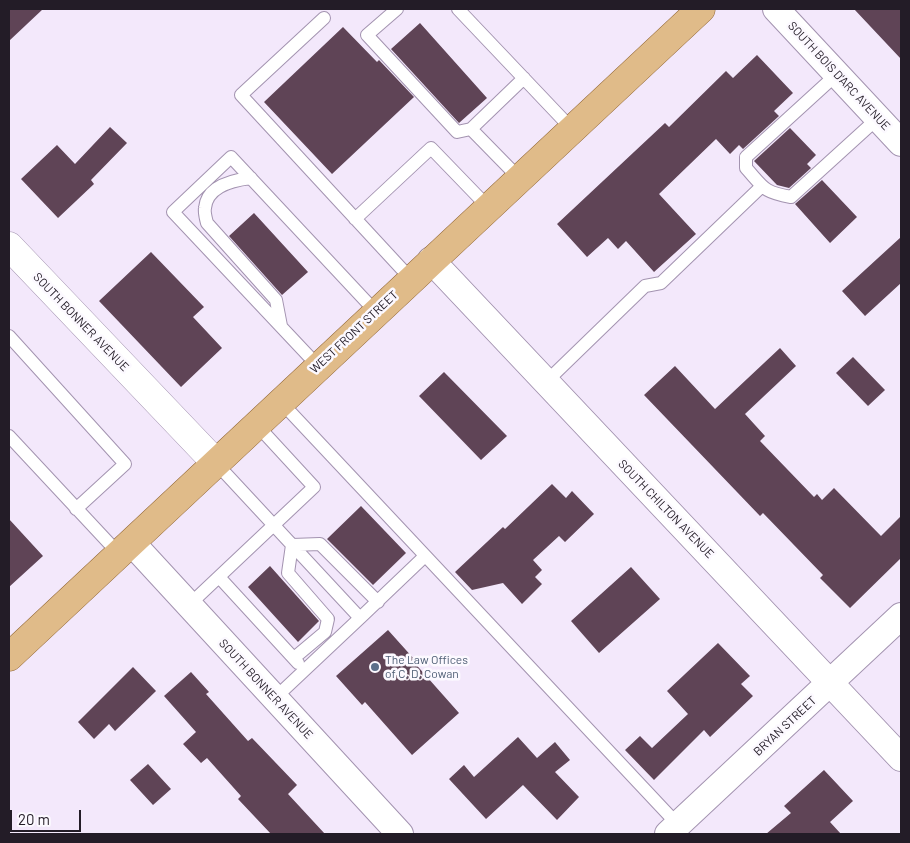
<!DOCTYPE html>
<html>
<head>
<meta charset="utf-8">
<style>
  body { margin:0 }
  #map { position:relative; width:910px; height:843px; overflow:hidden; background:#f3e8fb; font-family:Barlow,sans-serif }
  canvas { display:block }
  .frame { position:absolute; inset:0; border:10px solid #231c27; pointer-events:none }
  .scale { position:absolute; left:10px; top:810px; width:71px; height:22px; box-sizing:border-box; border:2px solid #231c27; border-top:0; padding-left:6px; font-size:15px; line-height:18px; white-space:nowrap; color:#231c27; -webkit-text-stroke:4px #fcf9ff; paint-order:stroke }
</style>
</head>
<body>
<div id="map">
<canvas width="910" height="843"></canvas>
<div class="frame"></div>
<div class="scale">20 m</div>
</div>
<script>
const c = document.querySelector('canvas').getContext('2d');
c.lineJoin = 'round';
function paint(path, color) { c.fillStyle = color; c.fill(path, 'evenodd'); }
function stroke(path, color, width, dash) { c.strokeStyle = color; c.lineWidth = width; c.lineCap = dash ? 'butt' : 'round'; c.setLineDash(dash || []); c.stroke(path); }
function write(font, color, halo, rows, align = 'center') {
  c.font = font + ' Barlow,sans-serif'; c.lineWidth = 5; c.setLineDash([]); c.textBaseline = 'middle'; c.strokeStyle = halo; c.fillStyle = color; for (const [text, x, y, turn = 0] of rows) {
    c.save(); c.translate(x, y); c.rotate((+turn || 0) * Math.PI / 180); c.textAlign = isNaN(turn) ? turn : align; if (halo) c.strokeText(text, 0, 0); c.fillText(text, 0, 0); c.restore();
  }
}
const building = new Path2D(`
  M 9,9 L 43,9 L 9,41 Z
  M 854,9 L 901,9 L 901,59 Z
  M 420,23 L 487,98 L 459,123 L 391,49 Z
  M 343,27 L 377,62 L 379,60 L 414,97 L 332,174 L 264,102 Z
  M 757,55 L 793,93 L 774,111 L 779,116 L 743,149 L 739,145 L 730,154 L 716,139 L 659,194 L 696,234 L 654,272 L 626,241 L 618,249 L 608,238 L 587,257 L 557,224 L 665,123 L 669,127 L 726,71 L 733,78 Z
  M 110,127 L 127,143 L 91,180 L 94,184 L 58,218 L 21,179 L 57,145 L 75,164 Z
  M 790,128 L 816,155 L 807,164 L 811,168 L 789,188 L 777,185 L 754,161 Z
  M 822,180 L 857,217 L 830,243 L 795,204 Z
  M 254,213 L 308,272 L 282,295 L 229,236 Z
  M 901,237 L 901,283 L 865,316 L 842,291 Z
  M 151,252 L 204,307 L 193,317 L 222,348 L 181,387 L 99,301 Z
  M 780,348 L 796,366 L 745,414 L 765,436 L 760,441 L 814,497 L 817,494 L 822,500 L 834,488 L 881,536 L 901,516 L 901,558 L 850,608 L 820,578 L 823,575 L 763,513 L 760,516 L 644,395 L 675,366 L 715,409 Z
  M 853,357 L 885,390 L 868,406 L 836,373 Z
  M 444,372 L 507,436 L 481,460 L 419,396 Z
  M 552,484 L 566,498 L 572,491 L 594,514 L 565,542 L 559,536 L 533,560 L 542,570 L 535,577 L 542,584 L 522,604 L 503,583 L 472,590 L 455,572 L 503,527 L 505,529 Z
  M 361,506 L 406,553 L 373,585 L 327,539 Z
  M 9,519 L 43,556 L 9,587 Z
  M 270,566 L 319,621 L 298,642 L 248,587 Z
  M 631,567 L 660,599 L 599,653 L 571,621 Z
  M 388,630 L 414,659 L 412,660 L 459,713 L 412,755 L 365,702 L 362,705 L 336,676 Z
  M 718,643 L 750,676 L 741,684 L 753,696 L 710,737 L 704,730 L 654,780 L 625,750 L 640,736 L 652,748 L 688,714 L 667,691 Z
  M 133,667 L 156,691 L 115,731 L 109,724 L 94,739 L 78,722 Z
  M 191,672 L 209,692 L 206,694 L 248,741 L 252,738 L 297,785 L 288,794 L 325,834 L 271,834 L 238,799 L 241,796 L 207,758 L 201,763 L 183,744 L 196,732 L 164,696 Z
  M 518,737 L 537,758 L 555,742 L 570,760 L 555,772 L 579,797 L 557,820 L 523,785 L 486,819 L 449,779 L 464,765 L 474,777 Z
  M 148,764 L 171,789 L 153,805 L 130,780 Z
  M 824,770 L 853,801 L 830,822 L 841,834 L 766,834 L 791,813 L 784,806 Z`);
const lane = new Path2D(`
  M 397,9 L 367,35 L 457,132 L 471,129 L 524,78
  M 458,9 L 571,128
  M 324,18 L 241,95 L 411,279
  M 837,74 L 746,157 L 746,168 C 764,188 763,192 791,197 L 878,118
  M 471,129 L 519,178
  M 251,178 C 234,180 207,186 205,208 C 204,212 206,219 207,223 L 276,300 L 281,326
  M 355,219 L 431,148 L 488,207
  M 9,336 L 125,464 L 76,509
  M 318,366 L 173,212 L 231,157 L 376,312
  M 546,382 L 645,286 L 661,283 L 762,186
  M 280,401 L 680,827
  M 9,436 L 120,555
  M 215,462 L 360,618 L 275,698
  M 219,577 L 298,663
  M 189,605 L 314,487 L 256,424
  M 360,618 L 425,556
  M 294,658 L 325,632 L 328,619 L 288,573 L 292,545 L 320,544 L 378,602`);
const street = new Path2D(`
  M 776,9 L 901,143
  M 431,260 L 901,758
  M 132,543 L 400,834
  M 668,834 L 901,616`);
const secondary = new Path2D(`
  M 9,246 L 215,462`);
const primary = new Path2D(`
  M 9,657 L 701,9`);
const markers = [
  [375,667,5,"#5c6f8a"]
];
const streetNames = [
  ["SOUTH BOIS D'ARC AVENUE",839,76,47],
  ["SOUTH BONNER AVENUE",81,322,46],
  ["WEST FRONT STREET",354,332,-43],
  ["SOUTH CHILTON AVENUE",666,509,46],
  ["SOUTH BONNER AVENUE",266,689,47],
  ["BRYAN STREET",785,726,-43]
];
const serviceNames = [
  ["The Law Offices",385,660],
  ["of C. D. Cowan",385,674]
];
paint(building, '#5f4456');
stroke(lane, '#a393b0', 14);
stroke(street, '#a393b0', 28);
stroke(secondary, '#a393b0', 29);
stroke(primary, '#906533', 29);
stroke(lane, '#fff', 12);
stroke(street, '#fff', 26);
stroke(secondary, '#fff', 28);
stroke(primary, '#e0bb89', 28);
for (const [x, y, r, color] of markers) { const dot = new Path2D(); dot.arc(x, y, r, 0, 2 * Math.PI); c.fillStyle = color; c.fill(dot); stroke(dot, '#fcf9ff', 2); }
write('12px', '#231c27', '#fcf9ff', streetNames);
write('12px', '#4e5e75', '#fcf9ff', serviceNames, 'left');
</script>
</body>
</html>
